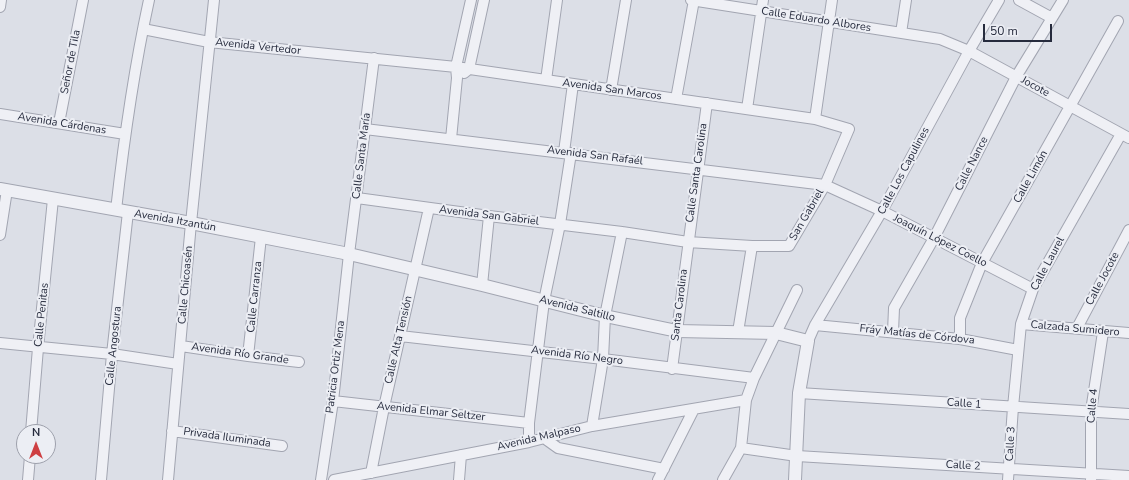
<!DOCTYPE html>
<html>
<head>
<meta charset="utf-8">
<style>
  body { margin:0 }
  #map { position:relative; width:1129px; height:480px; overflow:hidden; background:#dcdfe7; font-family:"Nunito Sans",sans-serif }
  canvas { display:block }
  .north { position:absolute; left:16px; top:424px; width:40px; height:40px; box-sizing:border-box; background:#eceef4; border:1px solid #9da0ab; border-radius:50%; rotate:0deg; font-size:11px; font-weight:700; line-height:16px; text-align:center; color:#262b3d }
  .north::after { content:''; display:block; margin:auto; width:14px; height:18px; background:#ce3f42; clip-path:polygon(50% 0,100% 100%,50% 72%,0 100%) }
  .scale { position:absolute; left:983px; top:24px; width:69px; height:18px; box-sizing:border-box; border:2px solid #262b3d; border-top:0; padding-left:5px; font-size:12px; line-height:14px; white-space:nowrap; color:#262b3d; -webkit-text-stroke:3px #eceef4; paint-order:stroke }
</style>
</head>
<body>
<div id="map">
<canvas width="1129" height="480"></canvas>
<div class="north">N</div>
<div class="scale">50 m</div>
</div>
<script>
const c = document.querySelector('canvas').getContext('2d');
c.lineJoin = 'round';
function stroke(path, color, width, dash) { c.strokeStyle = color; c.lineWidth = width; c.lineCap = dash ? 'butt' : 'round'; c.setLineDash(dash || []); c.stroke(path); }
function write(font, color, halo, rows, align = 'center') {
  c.font = font + ' "Nunito Sans",sans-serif'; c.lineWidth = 4; c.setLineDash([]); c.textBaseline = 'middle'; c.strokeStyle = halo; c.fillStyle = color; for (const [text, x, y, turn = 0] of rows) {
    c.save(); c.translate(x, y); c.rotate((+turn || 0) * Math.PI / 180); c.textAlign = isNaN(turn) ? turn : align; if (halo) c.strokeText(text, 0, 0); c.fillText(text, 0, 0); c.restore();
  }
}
const minor = new Path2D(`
  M 691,0 L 940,39 L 969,51 L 1129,138
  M 1019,0 L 1052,18
  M 0,7 L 1,0
  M 143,29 L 209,42 L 456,67 L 815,119 L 849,129 L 825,185 L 789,246 L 752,246 L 688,242 L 622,232 L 489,216 L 357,198
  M 901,33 L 906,0
  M 464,73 L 469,69 L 484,0
  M 546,80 L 557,0
  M 611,90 L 626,0
  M 676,99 L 694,0
  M 747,109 L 763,0
  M 0,114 L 125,134
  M 815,119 L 832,0
  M 59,123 L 83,0
  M 365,129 L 825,185 L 882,211 L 1033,289
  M 451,139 L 457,78 L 456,67 L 471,0
  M 564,152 L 573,84
  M 116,210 C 124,139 134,69 149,0
  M 0,235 L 7,190
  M 482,285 L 489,216
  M 1021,324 L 1129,333
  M 815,325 L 960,339 L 1018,350
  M 1077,328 L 1129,230
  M 738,332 L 752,246
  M 893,332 L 894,308 L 934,238 L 1016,77 L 1063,0
  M 400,336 L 603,359 L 754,378
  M 960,339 L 960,318 L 982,263 L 1118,21
  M 808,341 L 815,325 L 882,211 L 969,51 L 999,0
  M 0,343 L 112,354 L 178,364
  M 181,346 L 248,356 L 299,362
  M 248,356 L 261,237
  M 672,369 L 707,103
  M 799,393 L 1129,414
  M 333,401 L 529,423
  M 592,426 L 603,359 L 605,316 L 622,232
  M 172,431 L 282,446
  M 31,432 L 38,348 L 53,199
  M 544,438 L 558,448 L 664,469
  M 529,442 L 529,423 L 544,301 L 560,224 L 571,153
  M 741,448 L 797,456 L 1129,476
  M 371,473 L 384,407 L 429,208
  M 28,480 L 30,456
  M 101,480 L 112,354 L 128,212
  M 168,480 L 191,223 L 214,0
  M 321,480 L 333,401 L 349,254 L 374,58
  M 334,480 L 529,442 L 592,426 L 746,400
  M 459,480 L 461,455
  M 658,480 L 694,409
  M 723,480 L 741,448 L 746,400 L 754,378 L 797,290
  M 1008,480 L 1013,407 L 1021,324 L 1033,289 L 1121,134
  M 1091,480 L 1091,411 L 1103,332`);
const tertiary = new Path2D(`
  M 0,189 L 191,223 L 349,254 L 482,285 L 605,316 L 677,331 L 776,333 L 808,341 L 799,393 L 795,480`);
const streetNames = [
  ["Calle Eduardo Albores",816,20,9],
  ["Avenida Vertedor",258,47,6],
  ["Señor de Tila",71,62,-79],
  ["Jocote",1035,87,29],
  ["Avenida San Marcos",612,90,8],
  ["Avenida Cárdenas",62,124,9],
  ["Calle Santa María",362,156,-83],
  ["Avenida San Rafaél",595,156,7],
  ["Calle Nance",972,164,-63],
  ["Calle Los Capulines",904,171,-62],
  ["Calle Santa Carolina",697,173,-82],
  ["Calle Limón",1031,177,-61],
  ["San Gabriel",807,215,-60],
  ["Avenida San Gabriel",489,216,7],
  ["Avenida Itzantún",175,221,10],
  ["Joaquín López Coello",940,241,27],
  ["Calle Laurel",1048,264,-62],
  ["Calle Jocote",1103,279,-62],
  ["Calle Chicoasén",186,285,-85],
  ["Calle Carranza",255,297,-84],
  ["Santa Carolina",680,305,-83],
  ["Avenida Saltillo",577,309,14],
  ["Calle Penitas",42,315,-84],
  ["Calzada Sumidero",1075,329,5],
  ["Fráy Matías de Córdova",917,335,6],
  ["Calle Alta Tensión",399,340,-77],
  ["Calle Angostura",114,346,-84],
  ["Avenida Río Grande",240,354,8],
  ["Avenida Río Negro",577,356,7],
  ["Patricia Ortiz Mena",336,367,-83],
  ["Calle 1",964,404,4],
  ["Calle 4",1093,406,-85],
  ["Avenida Elmar Seltzer",431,412,6],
  ["Privada Iluminada",227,438,8],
  ["Avenida Malpaso",539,438,-13],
  ["Calle 3",1011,444,-87],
  ["Calle 2",963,466,3]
];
stroke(minor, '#a2a5b1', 12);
stroke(tertiary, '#a2a5b1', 14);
stroke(minor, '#eff0f5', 10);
stroke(tertiary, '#eff0f5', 12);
write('11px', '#262b3d', '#eceef4', streetNames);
</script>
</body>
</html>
